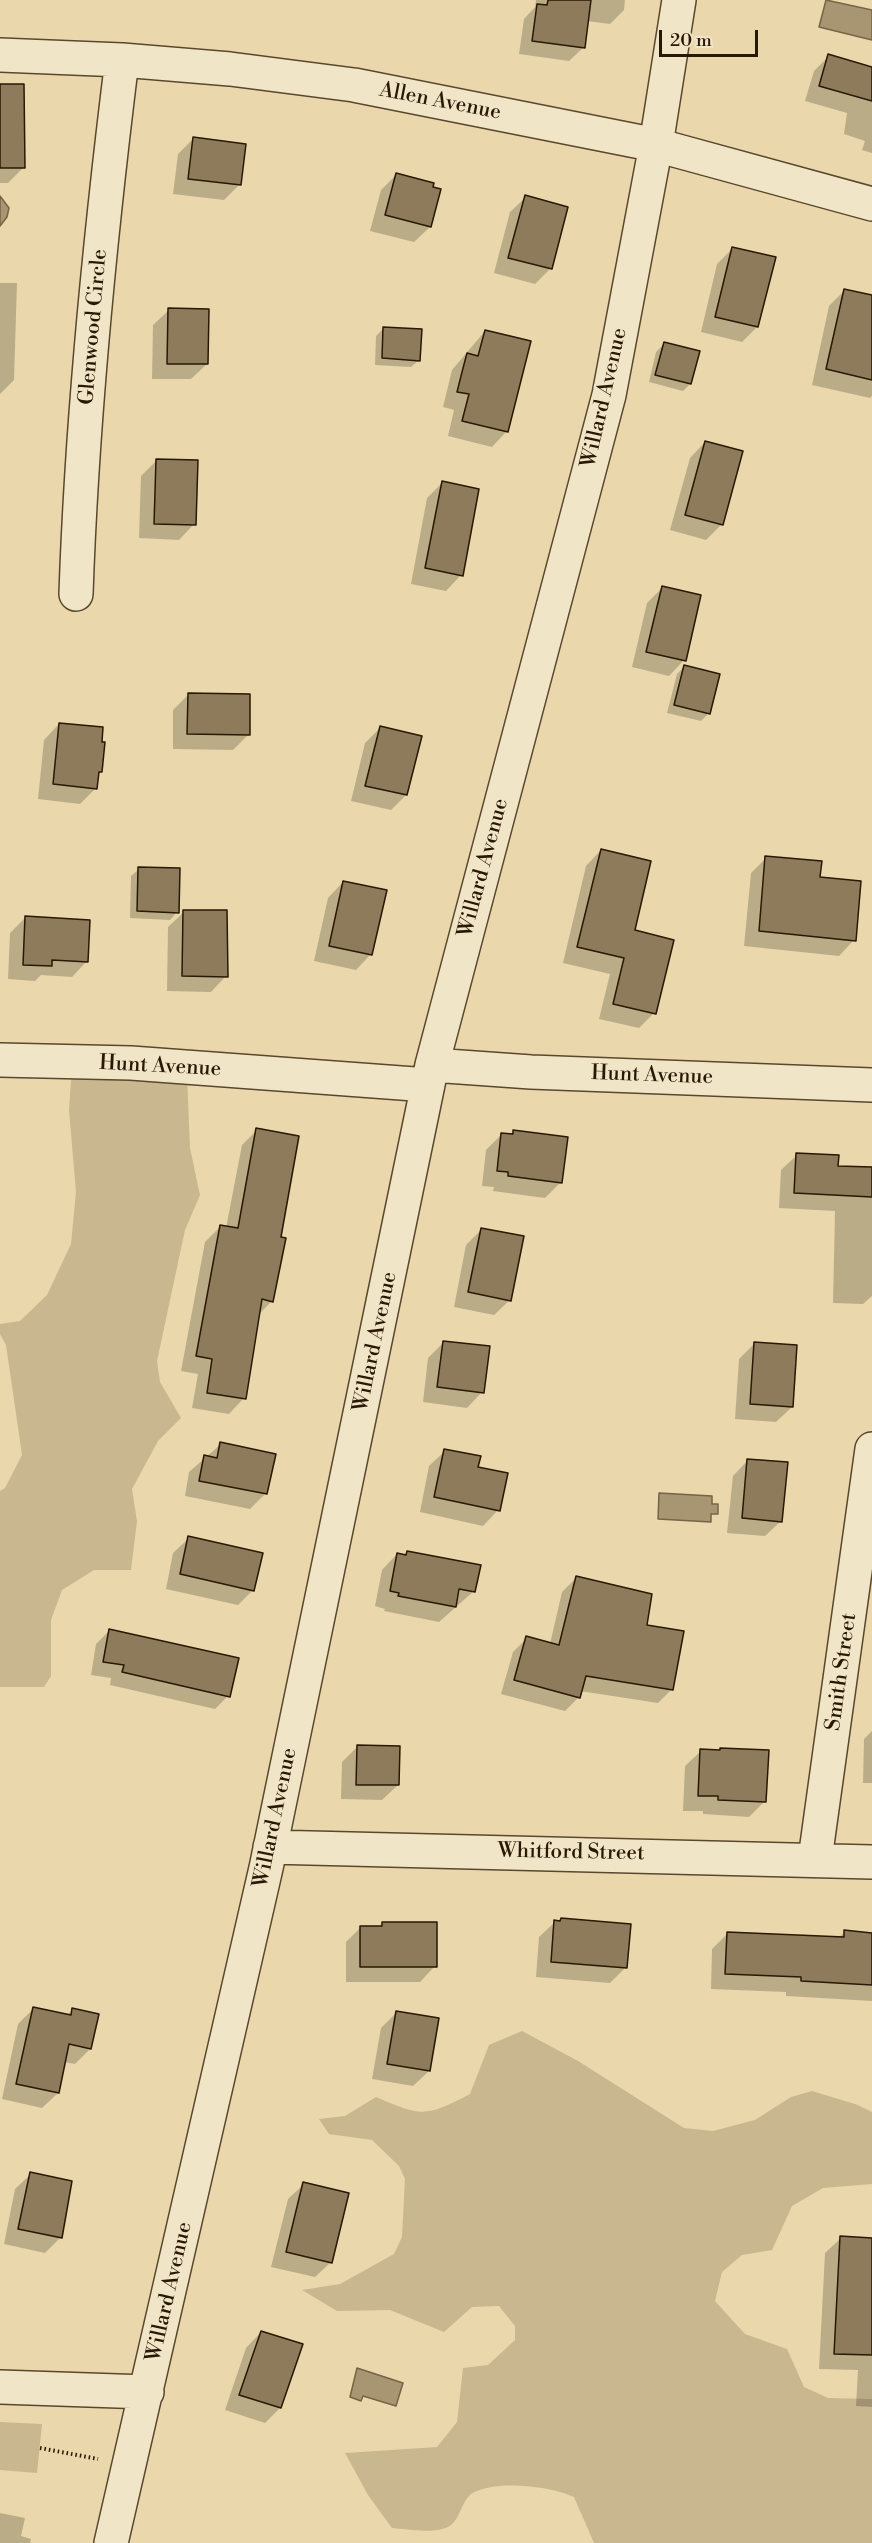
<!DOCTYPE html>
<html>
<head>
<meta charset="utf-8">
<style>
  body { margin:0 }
  #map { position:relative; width:872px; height:2543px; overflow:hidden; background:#ead7ab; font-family:"Libre Bodoni",serif }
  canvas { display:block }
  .scale { position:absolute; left:659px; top:30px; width:99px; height:27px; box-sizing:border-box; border:3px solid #291804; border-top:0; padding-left:8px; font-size:18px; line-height:21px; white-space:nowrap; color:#291804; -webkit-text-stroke:4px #f1e5c8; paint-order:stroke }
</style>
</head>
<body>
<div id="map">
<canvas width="872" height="2543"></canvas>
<div class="scale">20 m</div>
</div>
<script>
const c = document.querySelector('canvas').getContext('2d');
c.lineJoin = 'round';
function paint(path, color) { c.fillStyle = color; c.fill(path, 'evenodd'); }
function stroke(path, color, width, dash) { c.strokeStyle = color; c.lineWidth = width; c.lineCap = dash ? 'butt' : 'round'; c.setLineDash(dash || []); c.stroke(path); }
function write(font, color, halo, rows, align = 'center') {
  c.font = font + ' "Libre Bodoni",serif'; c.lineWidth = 5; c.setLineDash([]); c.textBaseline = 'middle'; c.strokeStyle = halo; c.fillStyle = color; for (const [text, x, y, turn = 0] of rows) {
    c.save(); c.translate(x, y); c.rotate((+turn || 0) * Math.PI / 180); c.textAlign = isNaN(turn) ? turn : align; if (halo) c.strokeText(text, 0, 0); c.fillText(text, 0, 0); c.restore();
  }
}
const green = new Path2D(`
  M 72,1066 L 187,1076 L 190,1148 L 200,1195 L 185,1230 L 157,1361 L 160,1382 L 181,1418 L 158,1441 L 132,1489 L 137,1521 L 131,1570 L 94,1570 L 62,1590 L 51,1620 L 51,1676 L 44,1687 L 0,1687 L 0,1491 L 5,1488 L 22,1455 L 6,1345 L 0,1334 L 0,1324 L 20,1321 L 47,1295 L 71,1244 L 76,1192 L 69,1110 Z
  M 522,2031 L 578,2061 L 684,2128 L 713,2131 L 755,2120 L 791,2097 L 812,2091 L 858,2105 L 872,2112 L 872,2184 L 823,2188 L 792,2206 L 772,2250 L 742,2255 L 722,2272 L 715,2301 L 745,2334 L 787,2349 L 804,2387 L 828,2398 L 872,2399 L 872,2543 L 594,2543 L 574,2497 C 551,2486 494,2479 471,2494 C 462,2501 460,2518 451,2525 C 438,2535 407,2529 392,2528 L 368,2495 L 345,2453 L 437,2447 L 457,2422 L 463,2368 L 488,2365 L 515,2340 L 515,2326 L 499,2306 L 472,2307 L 444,2332 L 390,2310 L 337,2311 L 302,2290 L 340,2284 L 394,2254 L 402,2237 L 405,2179 L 399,2166 L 372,2140 L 329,2134 L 319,2119 L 345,2116 L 376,2097 C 422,2117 426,2117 470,2094 L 489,2045 Z
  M 0,2422 L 42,2424 L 37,2473 L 0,2470 Z`);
const water = new Path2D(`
  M 826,0 L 872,10 L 872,40 L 819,27 Z
  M 0,196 L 9,208 L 7,217 L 0,226 Z
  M 659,1493 L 712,1496 L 712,1504 L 718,1504 L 718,1514 L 711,1514 L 711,1522 L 658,1519 Z
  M 357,2368 L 403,2383 L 396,2406 L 363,2396 L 361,2401 L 350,2397 Z`);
const shadow = new Path2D(`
  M 536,0 L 625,0 L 624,10 L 610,24 L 587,21 L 584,47 L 569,61 L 519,54 L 524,19 L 535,7 Z
  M 829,56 L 872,68 L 872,153 L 862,150 L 865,141 L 844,134 L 847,113 L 805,101 L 814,71 Z
  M 0,127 L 24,167 L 8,183 L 0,183 Z
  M 193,139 L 239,185 L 224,200 L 173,194 L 178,154 Z
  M 396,175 L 430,227 L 414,242 L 370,231 L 381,190 Z
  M 526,197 L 566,208 L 550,269 L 535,284 L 494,273 L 510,212 Z
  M 733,248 L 757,327 L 742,342 L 701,332 L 717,264 Z
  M 0,283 L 17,283 L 14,380 L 0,394 Z
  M 845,290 L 872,297 L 872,396 L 870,398 L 812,385 L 829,306 Z
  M 169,310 L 207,364 L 191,379 L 152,379 L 153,325 Z
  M 384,328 L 419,360 L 411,367 L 375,365 L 376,336 Z
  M 485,331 L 507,431 L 492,447 L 448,436 L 454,410 L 443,407 L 452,370 Z
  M 664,344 L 690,384 L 683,391 L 649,382 L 656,352 Z
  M 705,442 L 722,524 L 706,540 L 670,530 L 690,458 Z
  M 157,460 L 194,524 L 179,540 L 139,538 L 141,476 Z
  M 442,483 L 461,575 L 446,591 L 411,584 L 427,498 Z
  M 662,588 L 684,660 L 669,676 L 632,667 L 647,603 Z
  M 684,667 L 709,713 L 701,721 L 667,713 L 677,674 Z
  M 189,694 L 248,735 L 233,750 L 173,749 L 173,710 Z
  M 59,724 L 101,772 L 97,775 L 96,788 L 80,804 L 38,799 L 44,740 Z
  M 380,728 L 406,795 L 391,810 L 351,801 L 365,743 Z
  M 601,850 L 633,931 L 654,1013 L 639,1028 L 599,1019 L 610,974 L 563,963 L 586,866 Z
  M 766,858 L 819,878 L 854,940 L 839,956 L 744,946 L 751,873 Z
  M 139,869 L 177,912 L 170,920 L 130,918 L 131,876 Z
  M 343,882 L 371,954 L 356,970 L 314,961 L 328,898 Z
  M 184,912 L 226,976 L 211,992 L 167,991 L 168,927 Z
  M 25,918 L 87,961 L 72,977 L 41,975 L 35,981 L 8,979 L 10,933 Z
  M 257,1130 L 279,1238 L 272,1301 L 258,1315 L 244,1398 L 229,1414 L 192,1408 L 198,1374 L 181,1371 L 205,1242 L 221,1226 L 226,1228 L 242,1145 Z
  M 514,1131 L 561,1182 L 545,1198 L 493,1191 L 494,1187 L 482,1186 L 486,1150 L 502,1134 L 510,1135 Z
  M 797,1155 L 837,1167 L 872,1169 L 872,1296 L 863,1304 L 833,1303 L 835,1211 L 779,1208 L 781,1170 Z
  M 482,1229 L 510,1300 L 494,1315 L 454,1307 L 466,1245 Z
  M 444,1342 L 482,1392 L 467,1408 L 423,1402 L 428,1358 Z
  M 754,1344 L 792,1407 L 776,1422 L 735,1419 L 739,1359 Z
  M 221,1444 L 274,1455 L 265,1494 L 250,1509 L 185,1496 L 189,1472 Z
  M 445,1451 L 476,1469 L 498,1510 L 483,1526 L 420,1512 L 429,1466 Z
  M 748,1460 L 781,1521 L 765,1536 L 727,1533 L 733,1476 Z
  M 189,1538 L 253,1590 L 238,1605 L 166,1589 L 173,1553 Z
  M 407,1552 L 474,1591 L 439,1622 L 384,1611 L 385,1609 L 375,1606 L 382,1570 L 397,1554 L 404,1556 Z
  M 576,1578 L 646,1626 L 672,1689 L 658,1703 L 580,1691 L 579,1697 L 565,1711 L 501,1694 L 513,1652 L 527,1638 L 550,1644 L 562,1592 Z
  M 109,1631 L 228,1696 L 215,1709 L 110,1685 L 111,1678 L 91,1675 L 96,1644 Z
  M 872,1731 L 872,1783 L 863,1783 L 864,1739 Z
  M 357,1747 L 398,1785 L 382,1800 L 341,1799 L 342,1762 Z
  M 701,1751 L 765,1801 L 749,1817 L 703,1814 L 703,1811 L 683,1811 L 685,1766 Z
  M 555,1922 L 626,1967 L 610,1983 L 536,1977 L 539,1937 Z
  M 383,1923 L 435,1966 L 420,1982 L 346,1982 L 346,1942 L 361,1927 L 379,1927 Z
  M 845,1932 L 872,1934 L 872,2001 L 786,1996 L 786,1992 L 711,1989 L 712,1949 L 727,1934 L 838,1938 Z
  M 33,2009 L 67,2016 L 72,2010 L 90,2049 L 75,2064 L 64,2062 L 58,2093 L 42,2108 L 2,2099 L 18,2024 Z
  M 397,2012 L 429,2071 L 413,2086 L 372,2079 L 381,2028 Z
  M 31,2174 L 60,2238 L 45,2253 L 4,2244 L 15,2189 Z
  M 304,2184 L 331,2262 L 315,2277 L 271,2267 L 288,2199 Z
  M 841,2238 L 872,2240 L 872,2407 L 856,2406 L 858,2370 L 819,2369 L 825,2253 Z
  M 261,2332 L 280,2408 L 265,2423 L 225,2410 L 246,2348 Z
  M 0,2513 L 25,2518 L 21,2536 L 31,2539 L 30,2543 L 0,2543 Z`);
const building = new Path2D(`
  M 548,0 L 591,0 L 585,48 L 532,41 L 537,4 L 547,5 Z
  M 828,54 L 872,67 L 872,101 L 819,86 Z
  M 0,84 L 24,84 L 25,168 L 0,168 Z
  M 193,137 L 246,144 L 241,185 L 188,179 Z
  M 396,173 L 434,183 L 433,187 L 441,189 L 431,227 L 385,215 Z
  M 525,195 L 568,207 L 552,269 L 508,258 Z
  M 732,247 L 776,257 L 758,327 L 715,317 Z
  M 844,289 L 872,295 L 872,380 L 826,369 Z
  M 168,308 L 209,309 L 208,364 L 167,364 Z
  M 383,327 L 422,329 L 420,361 L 382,358 Z
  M 485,330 L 531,341 L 508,432 L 462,421 L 469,394 L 457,392 L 462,372 L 467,353 L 478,356 Z
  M 664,342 L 700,351 L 691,384 L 655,375 Z
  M 705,441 L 743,451 L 723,525 L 685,515 Z
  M 156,459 L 198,460 L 196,525 L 154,524 Z
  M 442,481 L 479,489 L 463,576 L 425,568 Z
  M 662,586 L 701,595 L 686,661 L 646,652 Z
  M 684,665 L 720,674 L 710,714 L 674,705 Z
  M 188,693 L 250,694 L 250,735 L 187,734 Z
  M 59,723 L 103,727 L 102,742 L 105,742 L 102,772 L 99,772 L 97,789 L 53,784 Z
  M 380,726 L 422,736 L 407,795 L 365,786 Z
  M 601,849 L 651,861 L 635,930 L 674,940 L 656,1014 L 613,1004 L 624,958 L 577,947 Z
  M 765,856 L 822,861 L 820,877 L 861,881 L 856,941 L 759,931 Z
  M 138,867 L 180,868 L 179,913 L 137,911 Z
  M 343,881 L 387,890 L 372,955 L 329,946 Z
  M 183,910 L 227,910 L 228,977 L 182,976 Z
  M 25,916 L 90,920 L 88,962 L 52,960 L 52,966 L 23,965 Z
  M 256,1128 L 299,1136 L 281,1237 L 286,1238 L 273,1302 L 262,1299 L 246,1399 L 207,1393 L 212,1359 L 196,1356 L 220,1225 L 238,1228 Z
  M 513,1130 L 568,1137 L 562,1183 L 508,1176 L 508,1172 L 497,1171 L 501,1133 L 513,1134 Z
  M 796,1153 L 839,1155 L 838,1166 L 872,1167 L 872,1197 L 794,1193 Z
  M 481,1228 L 524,1236 L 511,1301 L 468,1292 Z
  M 443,1341 L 490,1346 L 484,1393 L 437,1387 Z
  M 754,1342 L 797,1345 L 793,1407 L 750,1404 Z
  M 220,1442 L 276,1454 L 267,1494 L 199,1481 L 204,1455 L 217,1458 Z
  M 444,1449 L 481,1456 L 478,1467 L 508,1473 L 500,1511 L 434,1497 Z
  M 747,1459 L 788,1462 L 782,1522 L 742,1518 Z
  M 188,1536 L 263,1553 L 254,1591 L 180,1574 Z
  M 407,1551 L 481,1565 L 475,1592 L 459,1589 L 456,1607 L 398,1596 L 399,1593 L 390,1591 L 397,1553 L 406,1555 Z
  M 576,1576 L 652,1594 L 647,1625 L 684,1631 L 673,1690 L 586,1676 L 580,1698 L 514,1680 L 526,1636 L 559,1645 Z
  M 109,1629 L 239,1658 L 230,1697 L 122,1672 L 124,1665 L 103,1662 Z
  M 357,1745 L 400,1746 L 399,1785 L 356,1785 Z
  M 720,1748 L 769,1750 L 766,1802 L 718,1800 L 718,1796 L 698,1796 L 700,1749 L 720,1750 Z
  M 561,1918 L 631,1924 L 627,1968 L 551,1962 L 554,1920 L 560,1921 Z
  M 382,1922 L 437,1922 L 437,1967 L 360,1967 L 360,1926 L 382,1926 Z
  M 844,1930 L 872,1933 L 872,1985 L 801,1981 L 801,1977 L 725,1974 L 727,1932 L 844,1937 Z
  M 33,2007 L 71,2015 L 72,2008 L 99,2014 L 91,2049 L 69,2044 L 59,2093 L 16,2084 Z
  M 396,2011 L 439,2018 L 430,2071 L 387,2064 Z
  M 30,2172 L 72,2181 L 62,2238 L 18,2229 Z
  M 303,2182 L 349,2193 L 332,2263 L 286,2252 Z
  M 840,2236 L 872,2238 L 872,2355 L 834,2354 Z
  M 261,2331 L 303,2344 L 281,2408 L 239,2395 Z`);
const path = new Path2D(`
  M 40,2448 L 98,2459`);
const minor = new Path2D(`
  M 0,55 L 122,60 L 230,69 L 354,85 L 656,145 L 872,204
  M 76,594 C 82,416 100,237 122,60
  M 0,1060 L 131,1063 L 428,1085
  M 432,1065 L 531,1072 L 872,1085
  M 270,1847 L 872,1862
  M 815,1859 L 872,1449
  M 0,2387 L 147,2392
  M 111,2543 L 266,1868 L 432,1065 L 609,395 L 656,145 L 679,0`);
const streetNames = [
  ["Allen Avenue",440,102,11],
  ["Glenwood Circle",94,327,-85],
  ["Willard Avenue",605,398,-77],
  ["Willard Avenue",484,868,-75],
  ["Hunt Avenue",160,1067,3],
  ["Hunt Avenue",652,1076,2],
  ["Willard Avenue",376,1342,-78],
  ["Smith Street",842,1672,-82],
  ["Willard Avenue",276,1818,-78],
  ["Whitford Street",571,1853,1],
  ["Willard Avenue",170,2292,-77]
];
paint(green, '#c9b78f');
paint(water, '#a89672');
stroke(water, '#756446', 1.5);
paint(shadow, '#0003');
paint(building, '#8d7b5b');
stroke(building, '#291804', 1.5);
stroke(minor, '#59482e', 36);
stroke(path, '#291804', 4, [1.5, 3]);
stroke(minor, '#f1e5c8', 33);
write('21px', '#291804', '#f1e5c8', streetNames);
</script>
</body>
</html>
